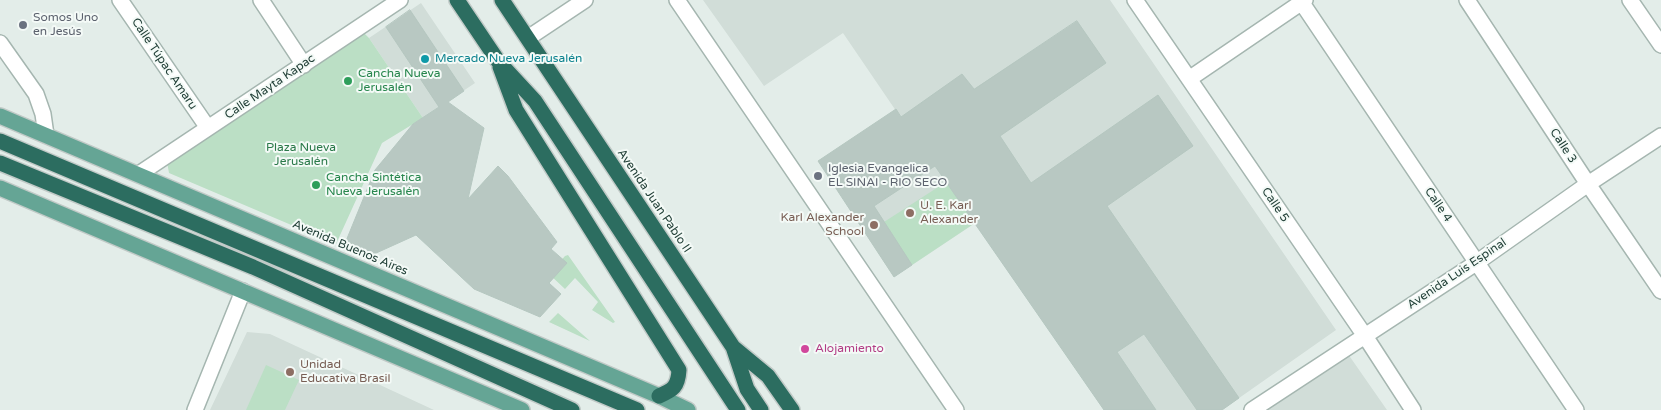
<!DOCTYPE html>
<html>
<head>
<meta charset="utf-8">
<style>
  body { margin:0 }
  canvas { display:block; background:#e3ede9 }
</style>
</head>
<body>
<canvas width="1661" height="410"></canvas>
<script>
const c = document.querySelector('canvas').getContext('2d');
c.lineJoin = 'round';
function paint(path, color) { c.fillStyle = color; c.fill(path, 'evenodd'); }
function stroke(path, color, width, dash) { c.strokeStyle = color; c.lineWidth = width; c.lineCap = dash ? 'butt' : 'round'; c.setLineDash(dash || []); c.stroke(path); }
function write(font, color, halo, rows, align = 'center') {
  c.font = font + ' "Varela Round",sans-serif'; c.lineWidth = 4; c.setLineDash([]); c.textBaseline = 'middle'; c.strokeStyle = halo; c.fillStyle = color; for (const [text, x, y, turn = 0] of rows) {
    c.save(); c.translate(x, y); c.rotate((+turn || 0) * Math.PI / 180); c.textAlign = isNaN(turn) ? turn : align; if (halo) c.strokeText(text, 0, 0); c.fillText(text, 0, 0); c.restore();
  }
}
const built = new Path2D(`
  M 703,0 L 1110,0 L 1336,330 L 1222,410 L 1104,410 L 975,223 L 894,277 L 846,203 L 924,152 L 843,33 L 764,86 Z
  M 421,3 L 475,83 L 423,118 L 369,38 Z
  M 247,332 L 270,334 L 434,410 L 210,410 Z
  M 1348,354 L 1387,410 L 1267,410 Z`);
const green = new Path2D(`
  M 363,32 L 369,38 L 423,118 L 382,143 L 336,244 L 169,173 L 167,162 Z
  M 946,182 L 975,223 L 912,265 L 884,222 Z
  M 568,255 L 615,322 L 613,323 L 592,310 L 598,302 L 575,278 L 565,289 L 549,274 L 565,256 Z
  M 558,313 L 590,341 L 549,322 Z
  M 266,365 L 299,380 L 285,410 L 246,410 Z`);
const building = new Path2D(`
  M 410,10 L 464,91 L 448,102 L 484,128 L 468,199 L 498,166 L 508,176 L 557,242 L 551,249 L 567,263 L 549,283 L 561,294 L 540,317 L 474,289 L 416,235 L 374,254 L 346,241 L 375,170 L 413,124 L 439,107 L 386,27 Z
  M 1077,21 L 1106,63 L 1000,136 L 1031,183 L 1158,95 L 1193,146 L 1107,206 L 1239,398 L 1222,410 L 1197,410 L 1144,334 L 1117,352 L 1156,410 L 1104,410 L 935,166 L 874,206 L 912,265 L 894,277 L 818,161 L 896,109 L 901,117 L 962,74 L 974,89 Z`);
const minor = new Path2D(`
  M 120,0 L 208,128
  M 261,0 L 304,65
  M 677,0 L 956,410
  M 1135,0 L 1365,336 L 1413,410
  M 1300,0 L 1576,410
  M 1467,0 L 1588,184 L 1661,291
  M 1630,0 L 1661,45
  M 528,38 L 585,0
  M 0,43 L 36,94 L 43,114 L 46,135
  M 1189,79 L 1305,0
  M 139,174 L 400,0
  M 195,410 L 243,291
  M 1252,410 L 1476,263 L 1588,184 L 1661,136`);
const major = new Path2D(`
  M 0,116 L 659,396 L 688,410
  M 0,188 L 522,410`);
const highway = new Path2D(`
  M 457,0 L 498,61 L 535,101 L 738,410
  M 502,0 L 733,347 L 768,376 L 792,410
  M 500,67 L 516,110 L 679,370 C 678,387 673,390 659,396
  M 0,141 L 637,410
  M 0,163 L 253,267 L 572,410
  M 733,347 L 747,389 L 761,410`);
const markers = [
  [23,25,5,"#6b7280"],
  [425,59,5,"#0f9aa8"],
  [348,81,5,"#2e9e5b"],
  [818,176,5,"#6b7280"],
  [316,185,5,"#2e9e5b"],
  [910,213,5,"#8d6e63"],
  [874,225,5,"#8d6e63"],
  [805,349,5,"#d1479c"],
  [290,372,5,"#8d6e63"]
];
const worshipNames = [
  ["Somos Uno",33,18],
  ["en Jesús",33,32],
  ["Iglesia Evangelica",828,169],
  ["EL SINAI - RIO SECO",828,183]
];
const cultureNames = [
  ["Mercado Nueva Jerusalén",435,59]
];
const streetNames = [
  ["Calle Túpac Amaru",164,64,56],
  ["Calle Mayta Kapac",270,87,-34],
  ["Calle 3",1563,146,57],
  ["Avenida Juan Pablo II",654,201,56],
  ["Calle 5",1275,205,56],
  ["Calle 4",1438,205,56],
  ["Avenida Buenos Aires",350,248,23],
  ["Avenida Luis Espinal",1457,274,-34]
];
const leisureNames = [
  ["Cancha Nueva",358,74],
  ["Jerusalén",358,88],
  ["Cancha Sintética",326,178],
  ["Nueva Jerusalén",326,192]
];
const parkNames = [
  ["Plaza Nueva",301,148],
  ["Jerusalén",301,162]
];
const educationNames = [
  ["U. E. Karl",920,206],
  ["Alexander",920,220],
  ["Karl Alexander",864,218,"right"],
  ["School",864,232,"right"],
  ["Unidad",300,365],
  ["Educativa Brasil",300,379]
];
const hotelNames = [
  ["Alojamiento",815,349]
];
paint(built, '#d1ddd8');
paint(green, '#bbdfc5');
paint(building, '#b8c8c2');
stroke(building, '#b5c7c0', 1);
stroke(minor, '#a5b6b0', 18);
stroke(major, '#c1cac7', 18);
stroke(highway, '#c1cac7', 18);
stroke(minor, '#fff', 15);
stroke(major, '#65a595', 15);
stroke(highway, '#2c6d60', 15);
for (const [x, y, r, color] of markers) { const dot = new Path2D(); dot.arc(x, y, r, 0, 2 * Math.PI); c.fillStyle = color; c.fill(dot); stroke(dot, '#f4faf7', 2); }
write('12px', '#5b616d', '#f4faf7', worshipNames, 'left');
write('12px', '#0d838f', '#f4faf7', cultureNames, 'left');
write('12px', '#224038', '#f4faf7', streetNames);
write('12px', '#27864d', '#f4faf7', leisureNames, 'left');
write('12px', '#2a7949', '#f4faf7', parkNames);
write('12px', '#785e54', '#f4faf7', educationNames, 'left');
write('12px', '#b23c85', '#f4faf7', hotelNames, 'left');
</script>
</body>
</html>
